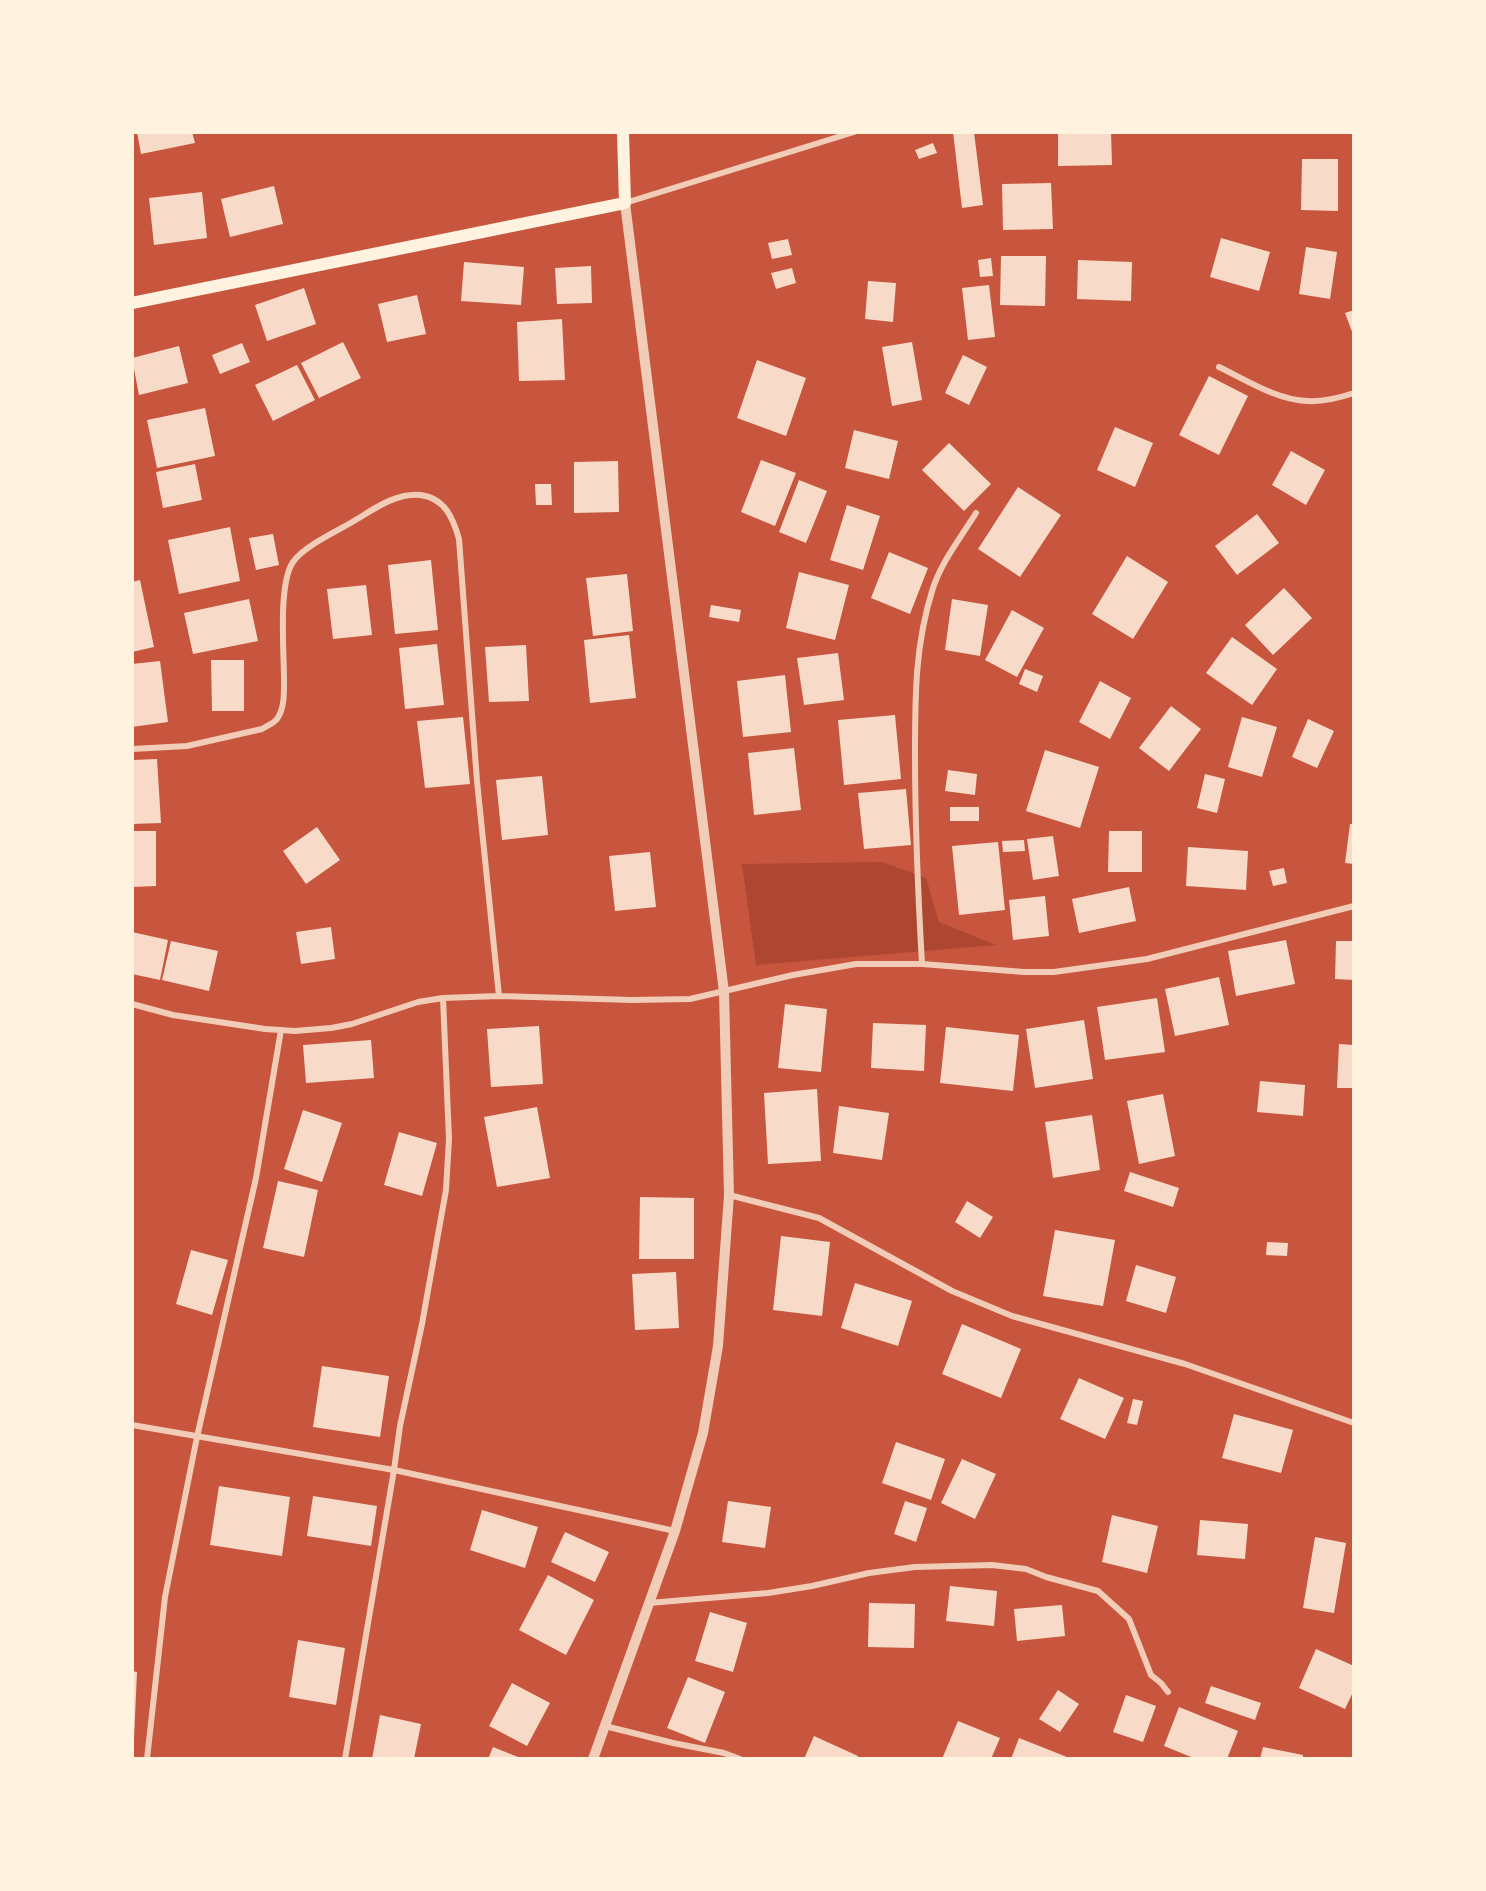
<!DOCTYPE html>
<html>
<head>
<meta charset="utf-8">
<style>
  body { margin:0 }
  #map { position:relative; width:1486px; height:1891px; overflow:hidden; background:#c8553d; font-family:"Noto Sans",sans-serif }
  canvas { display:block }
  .frame { position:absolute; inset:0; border:134px solid #fff3e0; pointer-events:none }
</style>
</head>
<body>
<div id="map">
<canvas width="1486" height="1891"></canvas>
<div class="frame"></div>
</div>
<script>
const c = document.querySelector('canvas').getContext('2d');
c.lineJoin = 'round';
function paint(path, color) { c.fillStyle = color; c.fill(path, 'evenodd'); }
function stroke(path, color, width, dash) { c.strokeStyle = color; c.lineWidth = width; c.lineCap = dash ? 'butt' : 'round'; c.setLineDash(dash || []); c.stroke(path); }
const green = new Path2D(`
  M 882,862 L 926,878 L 939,922 L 996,945 L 756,965 L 742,864 Z`);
const building = new Path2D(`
  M 137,132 L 192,132 L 195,143 L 141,154 Z
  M 953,132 L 974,132 L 983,205 L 962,208 Z
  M 1058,132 L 1111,132 L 1112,165 L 1058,166 Z
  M 933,143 L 937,153 L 919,159 L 915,150 Z
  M 1302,159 L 1338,159 L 1338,211 L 1301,210 Z
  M 1051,183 L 1053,229 L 1003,230 L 1002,184 Z
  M 274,186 L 283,224 L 230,237 L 221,199 Z
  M 202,192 L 207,238 L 154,245 L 149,198 Z
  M 1221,238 L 1270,252 L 1259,291 L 1210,277 Z
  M 788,239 L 792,255 L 772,259 L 768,243 Z
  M 1306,247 L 1337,252 L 1330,299 L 1299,294 Z
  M 1001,256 L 1046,256 L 1045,306 L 1000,305 Z
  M 991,258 L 993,276 L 980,277 L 978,260 Z
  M 1078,260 L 1132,262 L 1131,301 L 1077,299 Z
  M 464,262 L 524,267 L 521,305 L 461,301 Z
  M 591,266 L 592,303 L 557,304 L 555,268 Z
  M 792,268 L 796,283 L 776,289 L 771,273 Z
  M 868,281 L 896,283 L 893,322 L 865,319 Z
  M 989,285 L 995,337 L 968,340 L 962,288 Z
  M 304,288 L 316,324 L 267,341 L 255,305 Z
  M 417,295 L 426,334 L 387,342 L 378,304 Z
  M 1354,310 L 1354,337 L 1345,313 Z
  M 562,319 L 565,380 L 519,381 L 517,322 Z
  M 343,342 L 361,378 L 319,398 L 301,363 Z
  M 912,342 L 922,400 L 892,406 L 882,347 Z
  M 242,343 L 250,362 L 220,374 L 212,355 Z
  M 179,346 L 188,383 L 139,395 L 132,358 Z
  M 963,355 L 987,367 L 969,405 L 945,393 Z
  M 757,360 L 806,378 L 786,436 L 737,418 Z
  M 297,365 L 315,400 L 273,421 L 255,385 Z
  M 1209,376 L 1248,396 L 1219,455 L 1179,435 Z
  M 205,408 L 215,456 L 157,468 L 147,420 Z
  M 1115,427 L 1153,443 L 1135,487 L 1097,470 Z
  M 854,430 L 898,441 L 889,479 L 845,468 Z
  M 949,443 L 991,484 L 964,511 L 922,470 Z
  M 1291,451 L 1325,470 L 1306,505 L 1272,485 Z
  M 761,460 L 796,473 L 775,526 L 741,512 Z
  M 618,461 L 619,512 L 574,513 L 574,462 Z
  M 195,464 L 202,500 L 163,508 L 156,472 Z
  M 799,480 L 827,491 L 806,543 L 779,532 Z
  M 535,484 L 551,484 L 552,505 L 536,505 Z
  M 1018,487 L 1061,515 L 1020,577 L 978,549 Z
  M 847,505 L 880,516 L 863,570 L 830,560 Z
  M 1257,514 L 1279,543 L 1237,575 L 1215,546 Z
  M 230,527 L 240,581 L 179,594 L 168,540 Z
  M 273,534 L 279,565 L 256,570 L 249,538 Z
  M 889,552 L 928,568 L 910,614 L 871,598 Z
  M 1127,556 L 1168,582 L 1133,639 L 1092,614 Z
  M 431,560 L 438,630 L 395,634 L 388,565 Z
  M 799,572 L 849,585 L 835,640 L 786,628 Z
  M 627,574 L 633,631 L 593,636 L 586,578 Z
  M 140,580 L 154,647 L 132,652 L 132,582 Z
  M 366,585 L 372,635 L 333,639 L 327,589 Z
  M 1284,588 L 1312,618 L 1273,655 L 1245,625 Z
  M 249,599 L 258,641 L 193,654 L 184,613 Z
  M 952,599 L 988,605 L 980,656 L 945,650 Z
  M 711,605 L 741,610 L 739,622 L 709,617 Z
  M 1012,610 L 1044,628 L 1017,677 L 985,660 Z
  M 629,635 L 636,698 L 590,703 L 584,640 Z
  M 1232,637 L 1277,669 L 1252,705 L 1206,673 Z
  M 437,644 L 444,705 L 405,709 L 399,648 Z
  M 526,645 L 529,701 L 489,702 L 485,647 Z
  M 838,653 L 844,700 L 804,705 L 797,658 Z
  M 211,660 L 244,660 L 244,711 L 212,711 Z
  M 160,661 L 168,722 L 132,727 L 132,664 Z
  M 1025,669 L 1043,676 L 1037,692 L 1019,684 Z
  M 785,675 L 791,732 L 743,737 L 737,681 Z
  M 1100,681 L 1131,698 L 1110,739 L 1079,722 Z
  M 1171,706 L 1201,729 L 1169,771 L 1139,748 Z
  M 895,715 L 901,779 L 844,785 L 838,720 Z
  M 463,717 L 470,784 L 425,788 L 417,721 Z
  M 1242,717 L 1277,727 L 1262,777 L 1228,767 Z
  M 1308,719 L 1334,731 L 1317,768 L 1292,757 Z
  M 794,748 L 801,810 L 754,815 L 748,753 Z
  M 1045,750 L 1099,767 L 1080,828 L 1026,811 Z
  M 157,759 L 161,823 L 132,824 L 132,760 Z
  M 948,770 L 977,774 L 975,795 L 945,791 Z
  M 1205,774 L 1225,779 L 1217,813 L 1197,808 Z
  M 542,776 L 548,835 L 502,840 L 496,780 Z
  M 906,789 L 911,845 L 864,849 L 858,793 Z
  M 950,807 L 979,807 L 979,821 L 950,821 Z
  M 1350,824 L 1354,824 L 1354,864 L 1345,863 Z
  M 317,827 L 340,860 L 306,884 L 283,851 Z
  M 132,831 L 156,831 L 156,886 L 132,887 Z
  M 1109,831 L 1142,831 L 1142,872 L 1108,872 Z
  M 1053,836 L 1059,876 L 1033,880 L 1027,839 Z
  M 1024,840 L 1025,851 L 1003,852 L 1002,841 Z
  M 998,842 L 1005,910 L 959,915 L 952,846 Z
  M 1188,847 L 1248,851 L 1246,890 L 1186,886 Z
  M 650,852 L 656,907 L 615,911 L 609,856 Z
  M 1284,868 L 1287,883 L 1273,886 L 1269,871 Z
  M 1129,887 L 1136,921 L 1079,933 L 1072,899 Z
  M 1045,896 L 1049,936 L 1013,940 L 1009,900 Z
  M 331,927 L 335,959 L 301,964 L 296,932 Z
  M 132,932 L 168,940 L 160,980 L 132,974 Z
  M 1286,940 L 1295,984 L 1236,996 L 1228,951 Z
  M 171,941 L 218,951 L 209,991 L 162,980 Z
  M 1336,941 L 1354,941 L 1354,980 L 1335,979 Z
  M 1219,977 L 1229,1025 L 1175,1036 L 1165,989 Z
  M 1157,998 L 1165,1052 L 1105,1060 L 1097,1007 Z
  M 785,1004 L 827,1009 L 821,1072 L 778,1068 Z
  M 1084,1020 L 1093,1079 L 1035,1088 L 1026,1029 Z
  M 873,1023 L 926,1025 L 924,1071 L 871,1068 Z
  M 539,1026 L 543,1084 L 491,1087 L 487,1029 Z
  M 946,1027 L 1019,1035 L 1013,1091 L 940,1083 Z
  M 371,1040 L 374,1078 L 306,1083 L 303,1045 Z
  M 1339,1044 L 1354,1045 L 1354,1088 L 1337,1088 Z
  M 1260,1081 L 1305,1085 L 1303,1116 L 1257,1112 Z
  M 817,1089 L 821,1161 L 768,1164 L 764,1093 Z
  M 1163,1094 L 1175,1156 L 1139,1164 L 1127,1101 Z
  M 839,1106 L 889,1113 L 882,1160 L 833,1153 Z
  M 537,1107 L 550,1178 L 497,1187 L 484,1117 Z
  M 303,1110 L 342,1123 L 322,1182 L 284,1169 Z
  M 1092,1115 L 1100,1170 L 1053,1178 L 1045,1122 Z
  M 399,1132 L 437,1143 L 422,1196 L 384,1185 Z
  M 1130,1172 L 1179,1188 L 1173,1207 L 1124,1191 Z
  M 278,1181 L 318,1190 L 304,1257 L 263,1248 Z
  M 640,1197 L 694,1198 L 694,1259 L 639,1259 Z
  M 967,1201 L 993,1217 L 980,1238 L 955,1222 Z
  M 1055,1230 L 1115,1240 L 1103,1306 L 1043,1296 Z
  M 781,1236 L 830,1242 L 822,1316 L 773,1310 Z
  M 1267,1242 L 1288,1243 L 1287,1256 L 1266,1255 Z
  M 191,1250 L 228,1260 L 212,1315 L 176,1304 Z
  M 1136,1265 L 1176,1277 L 1166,1313 L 1126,1301 Z
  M 676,1272 L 679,1328 L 635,1330 L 632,1274 Z
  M 855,1283 L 912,1301 L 898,1346 L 841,1328 Z
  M 962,1324 L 1021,1349 L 1001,1398 L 942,1374 Z
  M 322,1366 L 389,1376 L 380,1437 L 313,1427 Z
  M 1079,1378 L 1124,1398 L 1105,1439 L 1060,1419 Z
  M 1133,1399 L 1143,1401 L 1137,1425 L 1127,1423 Z
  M 1234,1414 L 1293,1430 L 1281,1473 L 1222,1458 Z
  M 896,1442 L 945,1459 L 931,1500 L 882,1483 Z
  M 962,1459 L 996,1474 L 975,1519 L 941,1503 Z
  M 219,1486 L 290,1497 L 282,1556 L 210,1545 Z
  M 313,1496 L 377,1506 L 371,1546 L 307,1536 Z
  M 728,1501 L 771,1507 L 765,1548 L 722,1542 Z
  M 905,1501 L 927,1508 L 916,1542 L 894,1534 Z
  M 482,1510 L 538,1527 L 525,1568 L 470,1550 Z
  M 1112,1515 L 1158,1526 L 1147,1573 L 1102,1562 Z
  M 1200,1520 L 1248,1524 L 1245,1559 L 1197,1555 Z
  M 565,1532 L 609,1552 L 595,1582 L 551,1562 Z
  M 1315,1537 L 1346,1543 L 1334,1613 L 1303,1608 Z
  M 548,1575 L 594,1600 L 566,1655 L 519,1630 Z
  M 950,1586 L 997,1591 L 994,1626 L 946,1621 Z
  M 869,1603 L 915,1604 L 914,1648 L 868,1647 Z
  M 1062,1605 L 1065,1636 L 1017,1641 L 1014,1609 Z
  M 710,1612 L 747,1623 L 733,1672 L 695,1661 Z
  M 298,1640 L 345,1648 L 336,1705 L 289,1697 Z
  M 1316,1649 L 1354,1666 L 1354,1690 L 1345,1709 L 1299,1688 Z
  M 132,1671 L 137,1672 L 134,1739 L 132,1738 Z
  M 688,1677 L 725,1692 L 705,1743 L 667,1728 Z
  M 512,1683 L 550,1703 L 527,1746 L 489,1726 Z
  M 1211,1686 L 1261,1703 L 1255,1720 L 1205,1703 Z
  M 1058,1690 L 1079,1704 L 1060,1732 L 1039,1719 Z
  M 1126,1695 L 1156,1706 L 1143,1742 L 1113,1732 Z
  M 1179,1707 L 1238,1731 L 1227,1759 L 1196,1759 L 1164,1746 Z
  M 380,1715 L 421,1724 L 414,1759 L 372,1759 Z
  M 958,1721 L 1000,1738 L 991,1759 L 942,1759 Z
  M 814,1736 L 858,1756 L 857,1759 L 804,1759 Z
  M 1019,1738 L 1072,1759 L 1011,1759 Z
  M 493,1747 L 523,1759 L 488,1759 Z
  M 1263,1747 L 1303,1755 L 1303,1759 L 1260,1759 Z`);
const minor = new Path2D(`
  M 625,203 L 854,132
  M 1219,367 C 1246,380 1277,400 1307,401 C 1323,402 1339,398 1354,393
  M 132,749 L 187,746 L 262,729 C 267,726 274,723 277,719 C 285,708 284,691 284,679 C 284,651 278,584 293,562 C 304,546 337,531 354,521 C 374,509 395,493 420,495 C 445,498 453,518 459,539 L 477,781 L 499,996
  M 922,964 C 918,894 915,824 915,754 C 915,696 915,644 933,588 C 942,561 961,537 976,513
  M 132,1004 L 173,1015 L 265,1029 L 295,1031 L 331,1028 L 352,1024 L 418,1002 L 443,998 L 499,996 L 632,1000 L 690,999 L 793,975 L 856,964 L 922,964 L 1024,972 L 1054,972 L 1147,959 L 1354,906
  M 729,1195 L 819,1218 L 952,1291 L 1012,1316 L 1185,1364 L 1354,1423
  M 132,1425 L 394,1470 L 675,1531
  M 649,1603 L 768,1593 L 812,1586 L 869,1573 L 915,1567 L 992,1565 L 1026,1569 L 1046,1577 L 1098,1591 L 1129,1619 L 1151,1675 L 1161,1683 L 1168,1692
  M 605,1726 L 673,1743 L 724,1753 L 740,1759
  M 147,1759 L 165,1597 L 197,1437 L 256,1178 L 281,1030
  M 345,1759 L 394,1470 L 400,1426 L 422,1324 L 446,1190 L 449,1139 L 443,998`);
const tertiary = new Path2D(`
  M 593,1759 L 675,1531 L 703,1433 L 718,1346 L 729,1195 L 724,992 L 625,203`);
const secondary = new Path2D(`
  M 132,303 L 625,203 L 623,132`);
paint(green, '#ae4732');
paint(building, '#f7dbc8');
stroke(minor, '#f1ccb7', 6);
stroke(tertiary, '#f1ccb7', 10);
stroke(secondary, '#fff3e0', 12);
</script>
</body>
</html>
